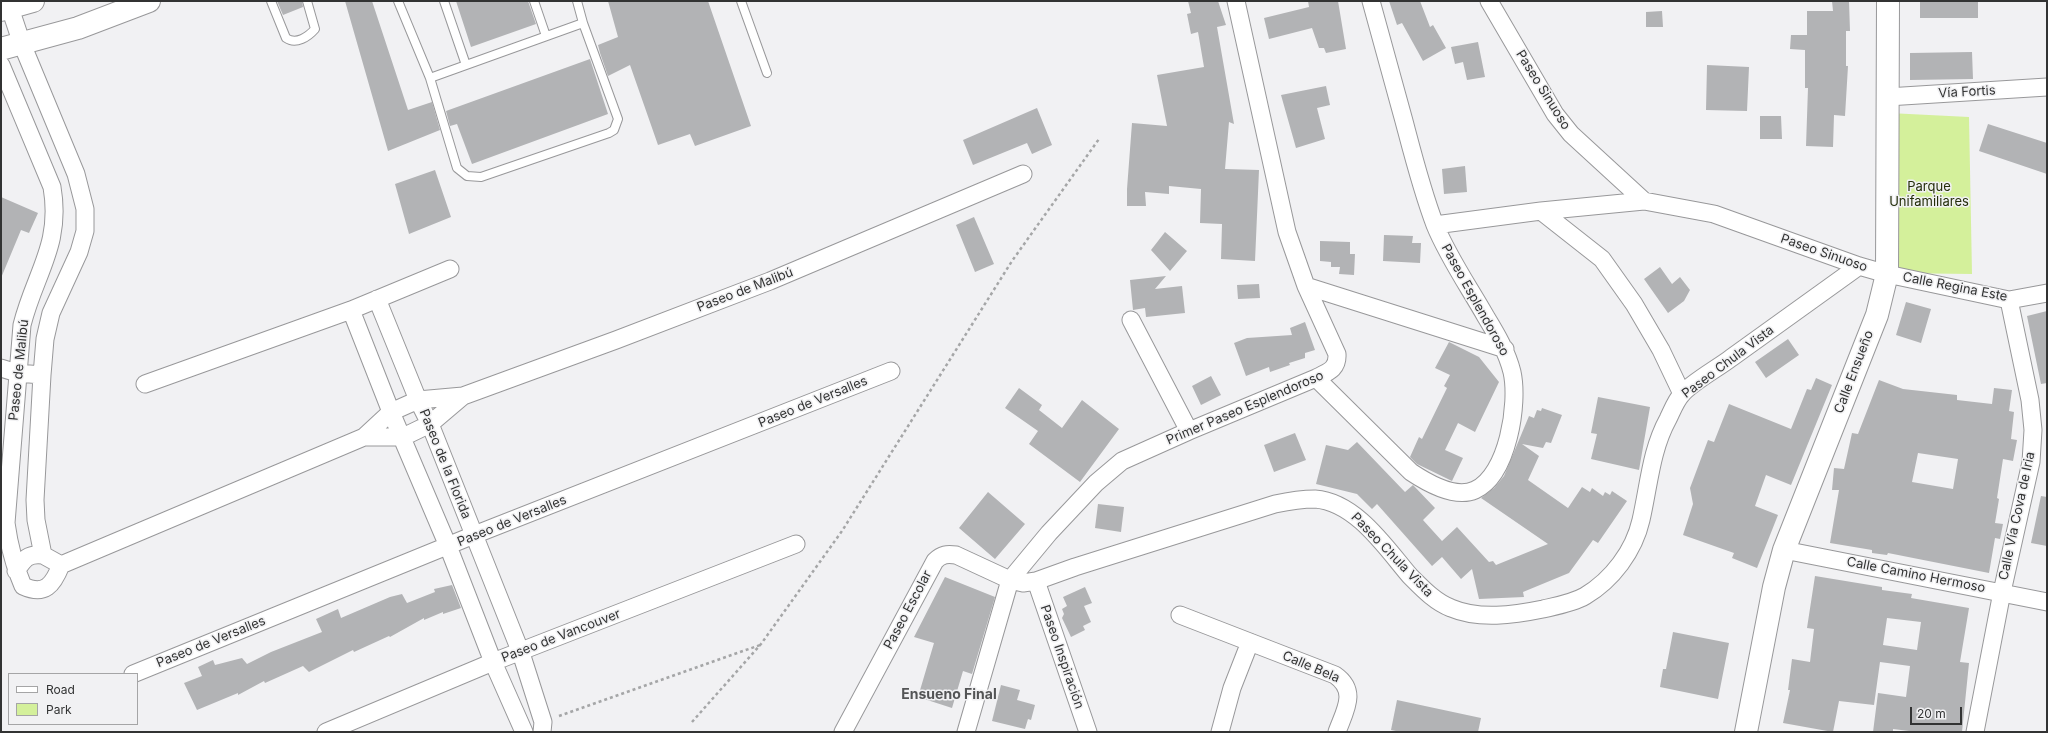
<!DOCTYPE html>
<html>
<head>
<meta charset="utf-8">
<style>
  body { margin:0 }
  #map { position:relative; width:2048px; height:733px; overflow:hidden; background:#f1f1f3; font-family:Inter,sans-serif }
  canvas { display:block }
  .frame { position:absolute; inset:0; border:2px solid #323333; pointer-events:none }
  .legend { position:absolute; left:8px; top:673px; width:130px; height:52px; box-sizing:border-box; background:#f1f1f3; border:1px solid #a5a5a6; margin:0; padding:5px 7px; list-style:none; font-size:12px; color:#323333 }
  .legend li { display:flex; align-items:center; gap:8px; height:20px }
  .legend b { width:20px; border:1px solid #a5a5a6 }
  .scale { position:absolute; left:1910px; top:707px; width:52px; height:18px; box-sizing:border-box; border:2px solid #323333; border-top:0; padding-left:5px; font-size:12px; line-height:14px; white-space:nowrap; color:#323333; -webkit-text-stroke:3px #f1f1f3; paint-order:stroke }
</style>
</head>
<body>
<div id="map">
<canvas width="2048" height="733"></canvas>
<div class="frame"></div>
<ul class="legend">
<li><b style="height:5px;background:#fff"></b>Road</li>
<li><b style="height:11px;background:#d4f09b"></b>Park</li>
</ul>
<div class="scale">20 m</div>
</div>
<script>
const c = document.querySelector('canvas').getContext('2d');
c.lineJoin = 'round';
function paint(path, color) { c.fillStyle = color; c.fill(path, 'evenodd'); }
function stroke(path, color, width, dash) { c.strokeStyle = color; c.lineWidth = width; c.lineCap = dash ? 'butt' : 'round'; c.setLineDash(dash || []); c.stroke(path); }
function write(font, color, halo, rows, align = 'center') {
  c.font = font + ' Inter,sans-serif'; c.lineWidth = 3; c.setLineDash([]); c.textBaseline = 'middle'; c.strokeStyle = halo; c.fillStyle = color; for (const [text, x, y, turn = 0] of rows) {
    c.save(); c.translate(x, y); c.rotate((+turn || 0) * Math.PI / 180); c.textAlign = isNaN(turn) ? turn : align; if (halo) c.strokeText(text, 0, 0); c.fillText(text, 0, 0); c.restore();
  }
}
const green = new Path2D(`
  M 1889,113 L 1969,117 L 1972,274 L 1888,273 Z`);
const building = new Path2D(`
  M 277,1 L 302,1 L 303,7 L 283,15 Z
  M 345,1 L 372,1 L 408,110 L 432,102 L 440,130 L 388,151 Z
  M 456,1 L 528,1 L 536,24 L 471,47 Z
  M 608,1 L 708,1 L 751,126 L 695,146 L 690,134 L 658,145 L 630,65 L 608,76 L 600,53 L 598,45 L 618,37 Z
  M 1188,1 L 1218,1 L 1226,25 L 1217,27 L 1234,124 L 1229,122 L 1225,169 L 1259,170 L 1255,261 L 1221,259 L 1222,224 L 1200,223 L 1201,189 L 1169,186 L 1169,194 L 1145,192 L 1146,206 L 1127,206 L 1127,189 L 1132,123 L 1167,126 L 1157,75 L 1204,67 L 1198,32 L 1191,34 L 1187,14 L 1191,13 Z
  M 1308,1 L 1338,1 L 1346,49 L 1326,53 L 1324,48 L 1319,48 L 1312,28 L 1269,39 L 1264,18 L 1309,7 Z
  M 1389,1 L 1420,1 L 1430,27 L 1433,25 L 1446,48 L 1423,61 L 1402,23 L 1397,25 Z
  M 1832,1 L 1849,1 L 1850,31 L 1846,31 L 1846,66 L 1848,66 L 1845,116 L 1834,115 L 1833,147 L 1806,146 L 1808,88 L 1805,88 L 1805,50 L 1790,49 L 1791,35 L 1807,35 L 1807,11 L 1833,11 Z
  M 1920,1 L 1978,1 L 1978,18 L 1920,18 Z
  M 1662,11 L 1663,27 L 1646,27 L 1646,12 Z
  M 1478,42 L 1485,77 L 1467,80 L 1463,62 L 1455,64 L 1451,47 Z
  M 1972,52 L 1973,79 L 1910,80 L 1910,53 Z
  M 590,59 L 608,114 L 472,164 L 457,124 L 450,126 L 446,111 Z
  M 1707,65 L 1749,67 L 1747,111 L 1706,110 Z
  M 1326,86 L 1330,105 L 1317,108 L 1325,139 L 1296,148 L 1281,95 Z
  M 1037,108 L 1052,145 L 1032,154 L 1027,143 L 973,165 L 963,140 Z
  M 1760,116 L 1781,116 L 1782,139 L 1760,139 Z
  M 1988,124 L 2047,143 L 2047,174 L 1979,151 Z
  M 1465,166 L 1467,192 L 1444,194 L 1442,169 Z
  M 435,170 L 451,217 L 409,234 L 395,184 Z
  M 1,197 L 38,213 L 29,233 L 21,230 L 1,278 Z
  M 974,217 L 994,264 L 975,272 L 956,225 Z
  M 1165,232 L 1187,251 L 1170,271 L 1151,250 Z
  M 1384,235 L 1413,236 L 1412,243 L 1421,243 L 1420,263 L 1383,261 Z
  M 1320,241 L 1350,242 L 1350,254 L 1355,254 L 1354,275 L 1339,274 L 1340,267 L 1331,267 L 1331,262 L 1320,261 Z
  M 1660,267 L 1672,284 L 1680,277 L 1690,290 L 1684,301 L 1668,313 L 1644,279 Z
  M 1166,276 L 1155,289 L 1182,286 L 1185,313 L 1146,317 L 1145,308 L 1133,310 L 1130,280 Z
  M 1259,284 L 1260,298 L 1238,299 L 1237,285 Z
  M 1906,302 L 1931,309 L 1921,343 L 1896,335 Z
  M 2047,311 L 2047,383 L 2041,384 L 2027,316 Z
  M 1305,322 L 1315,350 L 1305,353 L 1305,358 L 1289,363 L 1290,365 L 1270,372 L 1269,367 L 1246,376 L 1234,343 L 1247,338 L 1292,335 L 1290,328 Z
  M 1788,339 L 1799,355 L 1766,378 L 1755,362 Z
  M 1449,342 L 1479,357 L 1499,382 L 1475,432 L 1458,423 L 1445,450 L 1463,458 L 1452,481 L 1417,464 L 1410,457 L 1419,437 L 1422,439 L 1447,388 L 1444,386 L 1450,375 L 1435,368 Z
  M 1211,376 L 1221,395 L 1201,405 L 1192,386 Z
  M 1816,378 L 1832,385 L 1791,485 L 1766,475 L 1755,506 L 1778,515 L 1757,568 L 1732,558 L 1734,553 L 1683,535 L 1693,504 L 1690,488 L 1708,440 L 1714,442 L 1729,404 L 1791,429 L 1807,389 L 1811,390 Z
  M 1879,380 L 1903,389 L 1957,395 L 1957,400 L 1992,404 L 1994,388 L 2012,390 L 2009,411 L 2014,412 L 2011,439 L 2017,440 L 2013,461 L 2003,459 L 1997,498 L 1999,499 L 1995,523 L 2003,524 L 2000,539 L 1995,538 L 1989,573 L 1888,553 L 1887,555 L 1872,553 L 1872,550 L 1830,543 L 1839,490 L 1832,490 L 1834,468 L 1844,469 L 1852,433 L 1858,434 ZM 1918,453 L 1958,459 L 1953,489 L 1912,482 Z
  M 1019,388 L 1042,405 L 1039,410 L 1062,428 L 1082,400 L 1119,429 L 1080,482 L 1029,444 L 1038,431 L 1005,408 Z
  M 1598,397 L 1650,407 L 1639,470 L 1591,459 L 1597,434 L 1591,433 Z
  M 1542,408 L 1562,415 L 1551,443 L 1546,442 L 1543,448 L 1522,444 L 1539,456 L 1528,480 L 1568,508 L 1582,487 L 1590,492 L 1592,488 L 1603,496 L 1605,492 L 1610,495 L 1612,491 L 1627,501 L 1598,543 L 1593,540 L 1569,573 L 1523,592 L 1524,597 L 1479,599 L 1472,569 L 1461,579 L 1442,557 L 1432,566 L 1377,504 L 1372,509 L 1357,494 L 1316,484 L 1326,445 L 1348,450 L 1357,442 L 1405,492 L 1413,485 L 1435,508 L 1423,520 L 1442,541 L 1457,527 L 1489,562 L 1493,561 L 1496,565 L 1548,544 L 1481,498 L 1494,488 L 1504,476 L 1529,416 L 1534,418 L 1537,410 L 1541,411 Z
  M 1295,433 L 1306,460 L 1274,472 L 1264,445 Z
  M 988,492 L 1025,524 L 995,559 L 959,528 Z
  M 2041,496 L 2047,497 L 2047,546 L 2031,543 Z
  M 1098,504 L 1124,507 L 1121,532 L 1095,528 Z
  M 1815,576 L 1882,587 L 1882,590 L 1912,594 L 1911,598 L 1969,608 L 1960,662 L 1969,663 L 1962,732 L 1917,732 L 1893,729 L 1893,732 L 1873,732 L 1878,693 L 1906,697 L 1910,666 L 1880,662 L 1874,705 L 1839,701 L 1833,732 L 1783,723 L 1790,690 L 1788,690 L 1792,659 L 1810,662 L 1814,629 L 1807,628 ZM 1887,618 L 1921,622 L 1917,650 L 1883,645 Z
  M 945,577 L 995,597 L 972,674 L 963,671 L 952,708 L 918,697 L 934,643 L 914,637 Z
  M 452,585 L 461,608 L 443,614 L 443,612 L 424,620 L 424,618 L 390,637 L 389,636 L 354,652 L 353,650 L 309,672 L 303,666 L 265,683 L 264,681 L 238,695 L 238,693 L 197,710 L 184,683 L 202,676 L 198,667 L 213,660 L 215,665 L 242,658 L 247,664 L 271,652 L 322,632 L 316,619 L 338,609 L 341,618 L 390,597 L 402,594 L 407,603 L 435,592 L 434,589 Z
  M 1085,587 L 1092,603 L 1084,606 L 1091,622 L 1083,626 L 1085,630 L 1071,637 L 1062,618 L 1064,614 L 1062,609 L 1067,606 L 1063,597 Z
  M 1673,632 L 1729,643 L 1718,699 L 1660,687 L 1663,669 L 1666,669 Z
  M 1001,685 L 1020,690 L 1017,700 L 1035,705 L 1031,720 L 1028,719 L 1025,729 L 992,721 Z
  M 1397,700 L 1481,718 L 1478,732 L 1401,732 L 1391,730 Z`);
const path = new Path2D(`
  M 559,716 L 760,645
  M 692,722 L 761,644 L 842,531 L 1012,261 L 1099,139`);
const lane = new Path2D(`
  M 271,1 L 286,38 C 296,45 308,37 315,29 L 307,1
  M 398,1 L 430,78 L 583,23 L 577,1
  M 444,1 L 466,65
  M 534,1 L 546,36
  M 741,1 L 767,73
  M 430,78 L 457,168 L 467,176 L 481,177 L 609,133 L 614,130 L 618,119 L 583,23`);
const street = new Path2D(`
  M 1489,1 L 1555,114 L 1571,134 L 1644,201 L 1714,214 L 1859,266 L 1887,274 L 2009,300 L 2047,293
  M 10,8 L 22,44 L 76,174 L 85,209 L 85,231 L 79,252 L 51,313 L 45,339 L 42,375 L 35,500 L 36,520 L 43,555 L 61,565
  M 1,65 L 52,187 C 62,245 35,273 22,325 L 6,523 C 9,545 14,565 23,586 C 45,596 53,585 61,565 L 364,437 L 391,412 L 418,400 L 463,396 L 616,340 L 770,281 L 1023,174
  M 1887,97 L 2047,87
  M 1541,211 L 1602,259 L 1634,304 L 1661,350 L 1682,394
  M 1435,225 L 1541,211 L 1644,201
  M 1306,286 L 1505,349
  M 377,299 L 418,400 L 430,424 L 521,653 L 543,722 L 542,732
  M 351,310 L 391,412 L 448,546 L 493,662 L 524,732
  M 1131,320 L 1189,431
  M 1,368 L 17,373 L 42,375
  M 1316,378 L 1411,472 C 1426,482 1455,499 1475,490 C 1508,475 1519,403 1512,372 C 1507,352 1497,335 1486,317 C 1469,287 1448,257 1435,225 C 1422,191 1413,155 1404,121 C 1393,81 1382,41 1371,1
  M 145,384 L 351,310 L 450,269
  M 364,437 L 403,437 L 430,424 L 463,396
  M 1784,550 L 2047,602
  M 16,571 C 24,559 28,553 43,555
  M 1036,581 L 1088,732
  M 1180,615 L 1335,675 C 1358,691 1345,710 1337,732
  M 133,674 L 474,535 L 891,371
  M 326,732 L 493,662 L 796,544
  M 843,732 L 935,561 C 942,554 947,554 956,555 L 1010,580 L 1023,583 L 1036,581 L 1075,567 L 1275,504 C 1289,501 1302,499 1315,499 C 1356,502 1386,548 1410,576 C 1422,588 1435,602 1451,608 C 1479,620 1514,615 1543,609 C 1556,606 1573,603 1585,596 C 1612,580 1634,551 1641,520 C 1649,485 1651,450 1668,419 C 1672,411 1676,400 1682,394 C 1691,383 1718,368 1731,358 C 1773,328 1816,297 1859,266
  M 966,732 L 1010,580 L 1049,533 L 1096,483 L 1122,461 L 1189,431 L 1316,378 C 1328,372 1338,369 1337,354 L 1306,286 L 1287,232 L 1236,1
  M 1220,732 L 1232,688 L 1250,642
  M 1975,732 L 2002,592 L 2031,462 L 2033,430 L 2030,400 L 2009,300`);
const secondary = new Path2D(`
  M 1746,732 L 1774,587 L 1784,550 L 1877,315 L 1887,274 L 1888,1`);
const primary = new Path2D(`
  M 1,10 L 33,1
  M 1,49 L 78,28 L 149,1`);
const streetNames = [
  ["Paseo Sinuoso",1543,90,58],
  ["Vía Fortis",1967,92,-3],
  ["Paseo Sinuoso",1824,253,19],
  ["Calle Regina Este",1955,287,11],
  ["Paseo de Malibú",745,290,-21],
  ["Paseo Esplendoroso",1475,300,61],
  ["Paseo Chula Vista",1728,362,-37],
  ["Paseo de Malibú",19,370,-84],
  ["Calle Ensueño",1854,372,-69],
  ["Paseo de Versalles",813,402,-22],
  ["Primer Paseo Esplendoroso",1245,408,-23],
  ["Paseo de la Florida",445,464,68],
  ["Calle Vía Cova de Iria",2017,516,-78],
  ["Paseo de Versalles",512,521,-22],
  ["Paseo Chula Vista",1392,555,46],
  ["Calle Camino Hermoso",1916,575,11],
  ["Paseo Escolar",908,610,-62],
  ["Paseo de Vancouver",561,636,-21],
  ["Paseo de Versalles",211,642,-22],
  ["Paseo Inspiración",1062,657,71],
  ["Calle Bela",1311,667,23]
];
const parkNames = [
  ["Parque",1929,187],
  ["Unifamiliares",1929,202]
];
const neighbourhoodNames = [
  ["Ensueno Final",949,695]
];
paint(green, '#d4f09b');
paint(building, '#b2b3b5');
stroke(lane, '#98989a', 10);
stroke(street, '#98989a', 19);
stroke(secondary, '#98989a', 24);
stroke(primary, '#98989a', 24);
stroke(path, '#a5a6a7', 2.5, [3, 3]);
stroke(lane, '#fff', 8);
stroke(street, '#fff', 17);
stroke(secondary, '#fff', 22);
stroke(primary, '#fff', 22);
write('13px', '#323333', '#f1f1f3', streetNames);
write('13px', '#242e0a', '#f1f1f3', parkNames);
write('bold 14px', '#535455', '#f1f1f3', neighbourhoodNames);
</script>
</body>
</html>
